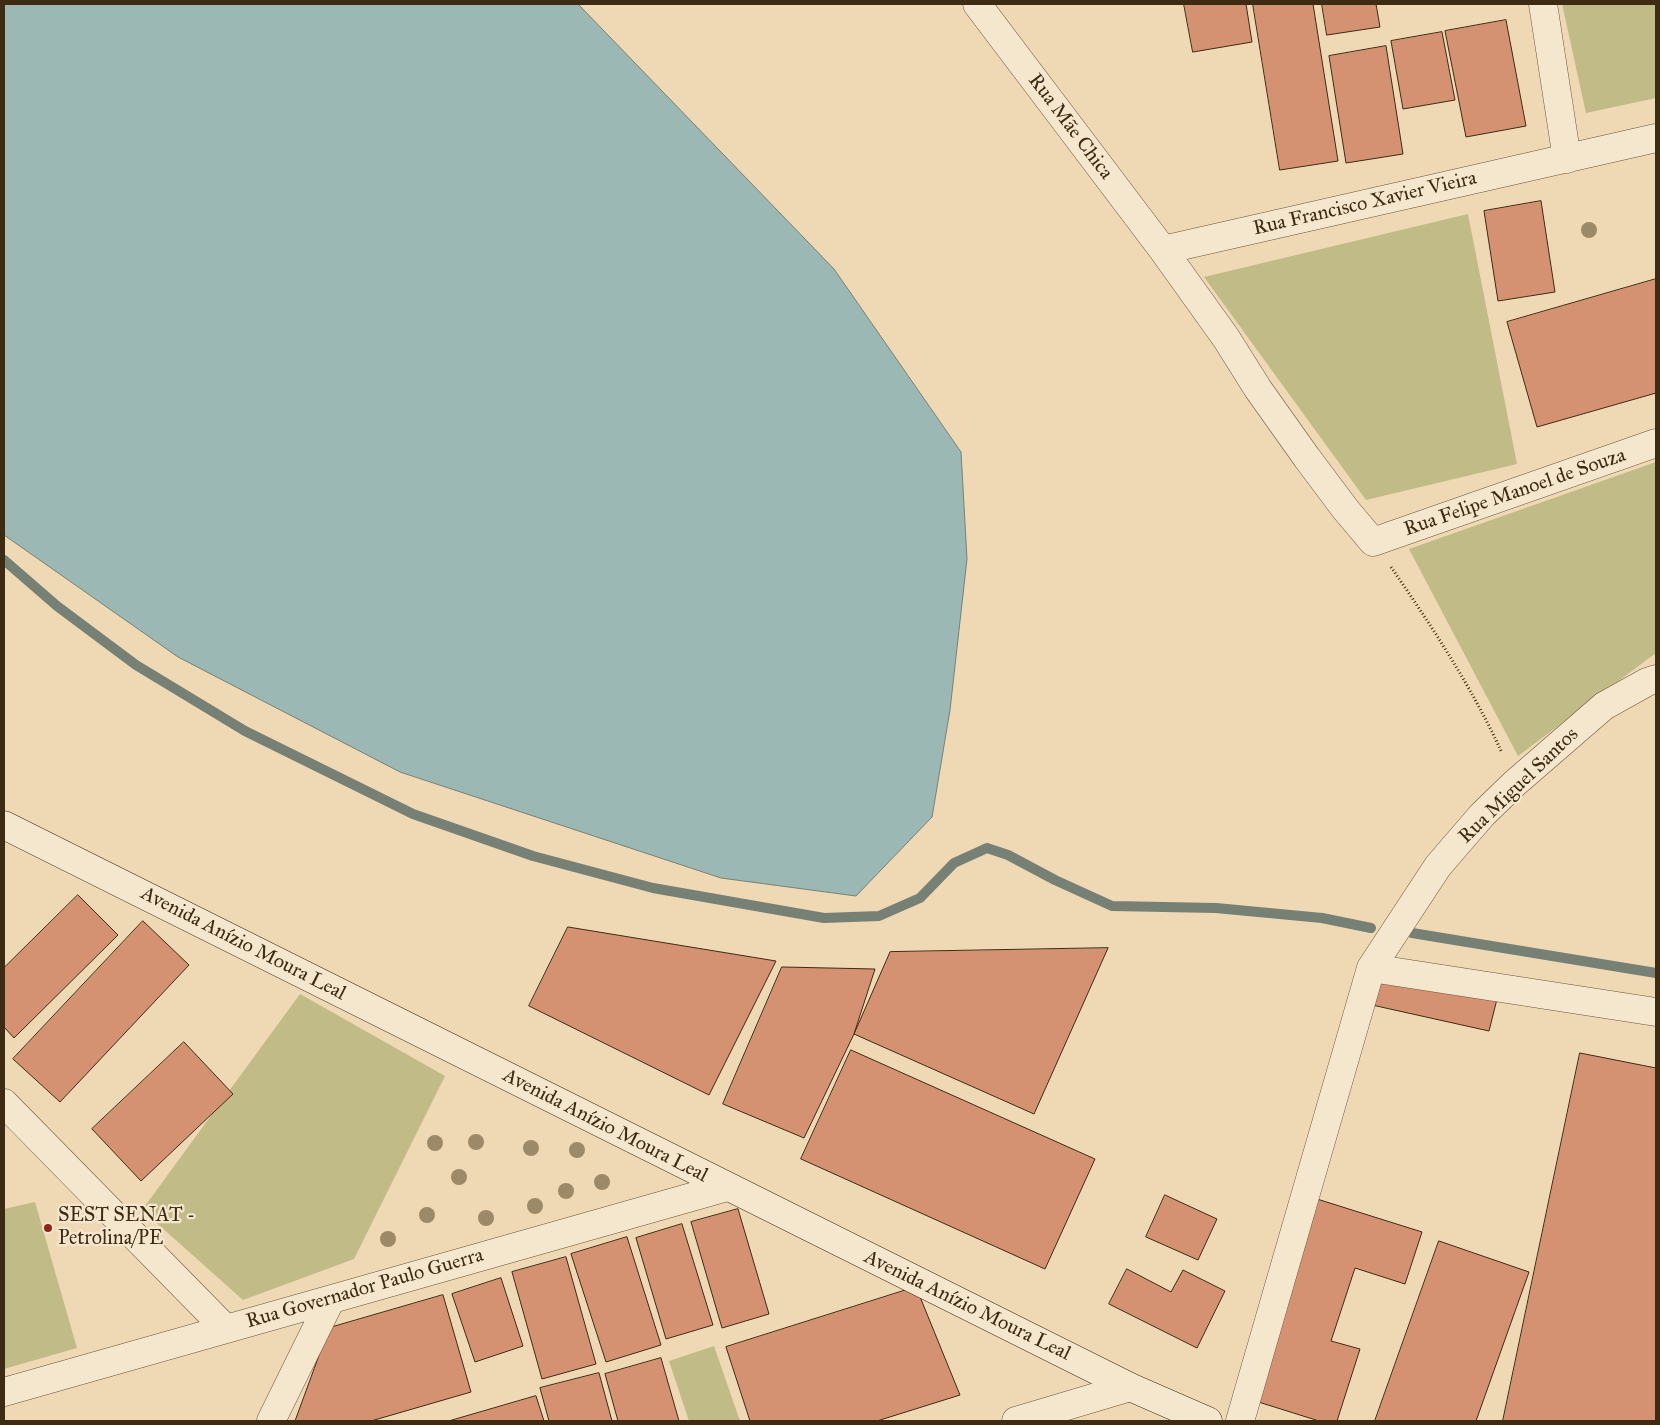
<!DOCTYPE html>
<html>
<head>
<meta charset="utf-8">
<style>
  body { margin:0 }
  #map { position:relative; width:1660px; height:1425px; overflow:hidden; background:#efd8b4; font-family:"IM FELL Great Primer",serif }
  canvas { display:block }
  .frame { position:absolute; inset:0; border:5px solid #3d2b13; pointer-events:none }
</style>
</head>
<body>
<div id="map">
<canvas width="1660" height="1425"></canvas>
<div class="frame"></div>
</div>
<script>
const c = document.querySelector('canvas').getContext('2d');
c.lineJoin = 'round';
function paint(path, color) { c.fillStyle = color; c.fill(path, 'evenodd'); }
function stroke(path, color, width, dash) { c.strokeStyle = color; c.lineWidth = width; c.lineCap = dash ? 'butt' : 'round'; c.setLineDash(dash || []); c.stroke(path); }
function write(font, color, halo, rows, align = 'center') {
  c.font = font + ' "IM FELL Great Primer",serif'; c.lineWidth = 4.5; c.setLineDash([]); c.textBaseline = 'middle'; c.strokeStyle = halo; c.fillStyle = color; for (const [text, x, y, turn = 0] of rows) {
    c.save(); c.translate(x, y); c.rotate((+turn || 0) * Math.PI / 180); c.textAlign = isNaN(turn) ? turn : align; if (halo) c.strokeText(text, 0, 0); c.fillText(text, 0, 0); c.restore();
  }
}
const green = new Path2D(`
  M 1562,4 L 1656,4 L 1656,98 L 1586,113 Z
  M 1468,214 L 1517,464 L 1366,500 L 1204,277 Z
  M 1656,462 L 1656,653 L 1518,756 L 1409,549 Z
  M 300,994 L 445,1076 L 354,1259 L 243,1300 L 142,1210 Z
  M 35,1202 L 77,1348 L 4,1369 L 4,1209 Z
  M 714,1346 L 740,1421 L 689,1421 L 669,1361 Z`);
const water = new Path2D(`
  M 4,4 L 578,4 L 834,269 L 961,452 L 967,559 L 950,710 L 932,817 L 856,896 L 721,878 L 400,772 L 178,657 L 4,535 Z`);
const stream = new Path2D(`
  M 4,560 L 57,606 L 136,665 L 245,731 L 413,814 L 533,856 L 653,888 L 824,918 L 879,916 L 920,898 L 954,863 L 987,848 L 1008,855 L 1055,880 L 1112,906 L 1216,908 L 1322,918 L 1371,928
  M 1412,933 L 1656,973`);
const building = new Path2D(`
  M 1184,4 L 1246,4 L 1252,42 L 1193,52 Z
  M 1253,4 L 1313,4 L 1338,161 L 1280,170 Z
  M 1322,4 L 1376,4 L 1380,27 L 1327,35 Z
  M 1506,20 L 1526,126 L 1466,137 L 1445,31 Z
  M 1442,32 L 1455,100 L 1403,109 L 1391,41 Z
  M 1386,46 L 1403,154 L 1346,163 L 1329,56 Z
  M 1541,201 L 1555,292 L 1498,301 L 1484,211 Z
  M 1656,279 L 1656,393 L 1537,427 L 1507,322 Z
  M 78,895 L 118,935 L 14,1038 L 4,1027 L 4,968 Z
  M 143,921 L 189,965 L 60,1102 L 13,1059 Z
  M 568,927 L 776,961 L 709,1095 L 529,1006 Z
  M 1108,948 L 1034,1114 L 854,1034 L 890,952 Z
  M 782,967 L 875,969 L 854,1034 L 804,1138 L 723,1104 Z
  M 1378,982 L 1497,999 L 1489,1031 L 1372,1005 Z
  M 184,1042 L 233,1094 L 141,1181 L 92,1129 Z
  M 851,1050 L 1095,1159 L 1045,1269 L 801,1159 Z
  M 1580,1053 L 1656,1068 L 1656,1421 L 1503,1421 Z
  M 1165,1195 L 1217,1219 L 1198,1260 L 1146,1237 Z
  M 1317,1199 L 1422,1232 L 1405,1284 L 1355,1268 L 1331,1341 L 1360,1349 L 1337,1421 L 1319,1421 L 1252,1400 Z
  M 738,1209 L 769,1314 L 722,1328 L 691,1222 Z
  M 682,1224 L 713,1325 L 666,1339 L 636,1238 Z
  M 627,1237 L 661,1345 L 606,1362 L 571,1254 Z
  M 1439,1241 L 1529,1272 L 1476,1421 L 1375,1421 Z
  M 566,1257 L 596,1364 L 542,1379 L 512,1272 Z
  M 1127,1269 L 1171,1292 L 1183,1270 L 1225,1291 L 1197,1348 L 1109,1304 Z
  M 501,1278 L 523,1346 L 475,1362 L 452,1294 Z
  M 916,1287 L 960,1395 L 877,1421 L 750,1421 L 726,1347 Z
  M 443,1295 L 471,1392 L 371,1421 L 295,1421 L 329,1328 Z
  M 661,1358 L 679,1421 L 618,1421 L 605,1374 Z
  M 599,1373 L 612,1421 L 549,1421 L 540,1388 Z
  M 536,1396 L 544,1421 L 449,1421 Z`);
const path = new Path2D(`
  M 1391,567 C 1431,625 1473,689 1502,753`);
const street = new Path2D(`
  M 977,4 L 1163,250 L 1226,338 L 1258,389 L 1307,458 L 1346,510 L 1373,542 L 1656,443
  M 1543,4 L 1567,159
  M 1163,250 L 1656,138
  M 1371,968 L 1656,1012
  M 4,1103 L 226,1329
  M 4,1392 L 727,1187
  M 271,1421 L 331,1299
  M 1016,1421 L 1130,1387
  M 1240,1421 L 1371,968 L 1438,866 L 1482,815 L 1515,783 L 1604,706 L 1647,682 L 1656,679`);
const secondary = new Path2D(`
  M 4,825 L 1130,1387 L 1208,1421`);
const trees = [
  [1589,230],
  [476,1142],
  [435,1143],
  [531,1148],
  [577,1150],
  [459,1177],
  [602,1182],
  [566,1191],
  [535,1206],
  [427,1215],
  [486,1218],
  [388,1239]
];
const markers = [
  [48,1228,5,"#8f2418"]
];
const streetNames = [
  ["Rua Mãe Chica",1070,127,53],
  ["Rua Francisco Xavier Vieira",1365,204,-13],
  ["Rua Felipe Manoel de Souza",1515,493,-19],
  ["Rua Miguel Santos",1519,786,-44],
  ["Avenida Anízio Moura Leal",243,944,27],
  ["Avenida Anízio Moura Leal",605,1126,27],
  ["Rua Governador Paulo Guerra",365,1289,-16],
  ["Avenida Anízio Moura Leal",967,1306,26]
];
const poiNames = [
  ["SEST SENAT -",58,1216],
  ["Petrolina/PE",58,1239]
];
paint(green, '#c1bc87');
paint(water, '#9cb8b5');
stroke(water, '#768074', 1);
stroke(stream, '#768074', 10);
paint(building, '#d59273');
stroke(building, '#3d2b13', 1);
stroke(street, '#6a563b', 29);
stroke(secondary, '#3d2b13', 29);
stroke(path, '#3d2b13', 3, [1, 2.5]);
stroke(street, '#f5e6ce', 28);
stroke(secondary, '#f5e6ce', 28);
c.fillStyle = '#9b8968';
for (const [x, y] of trees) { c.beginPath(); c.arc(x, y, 8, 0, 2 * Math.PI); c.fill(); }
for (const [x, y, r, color] of markers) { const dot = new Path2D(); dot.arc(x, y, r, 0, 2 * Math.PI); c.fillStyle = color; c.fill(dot); stroke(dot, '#f5e6ce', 2); }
write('20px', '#3d2b13', '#f5e6ce', streetNames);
write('20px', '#3d2b13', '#f5e6ce', poiNames, 'left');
</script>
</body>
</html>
